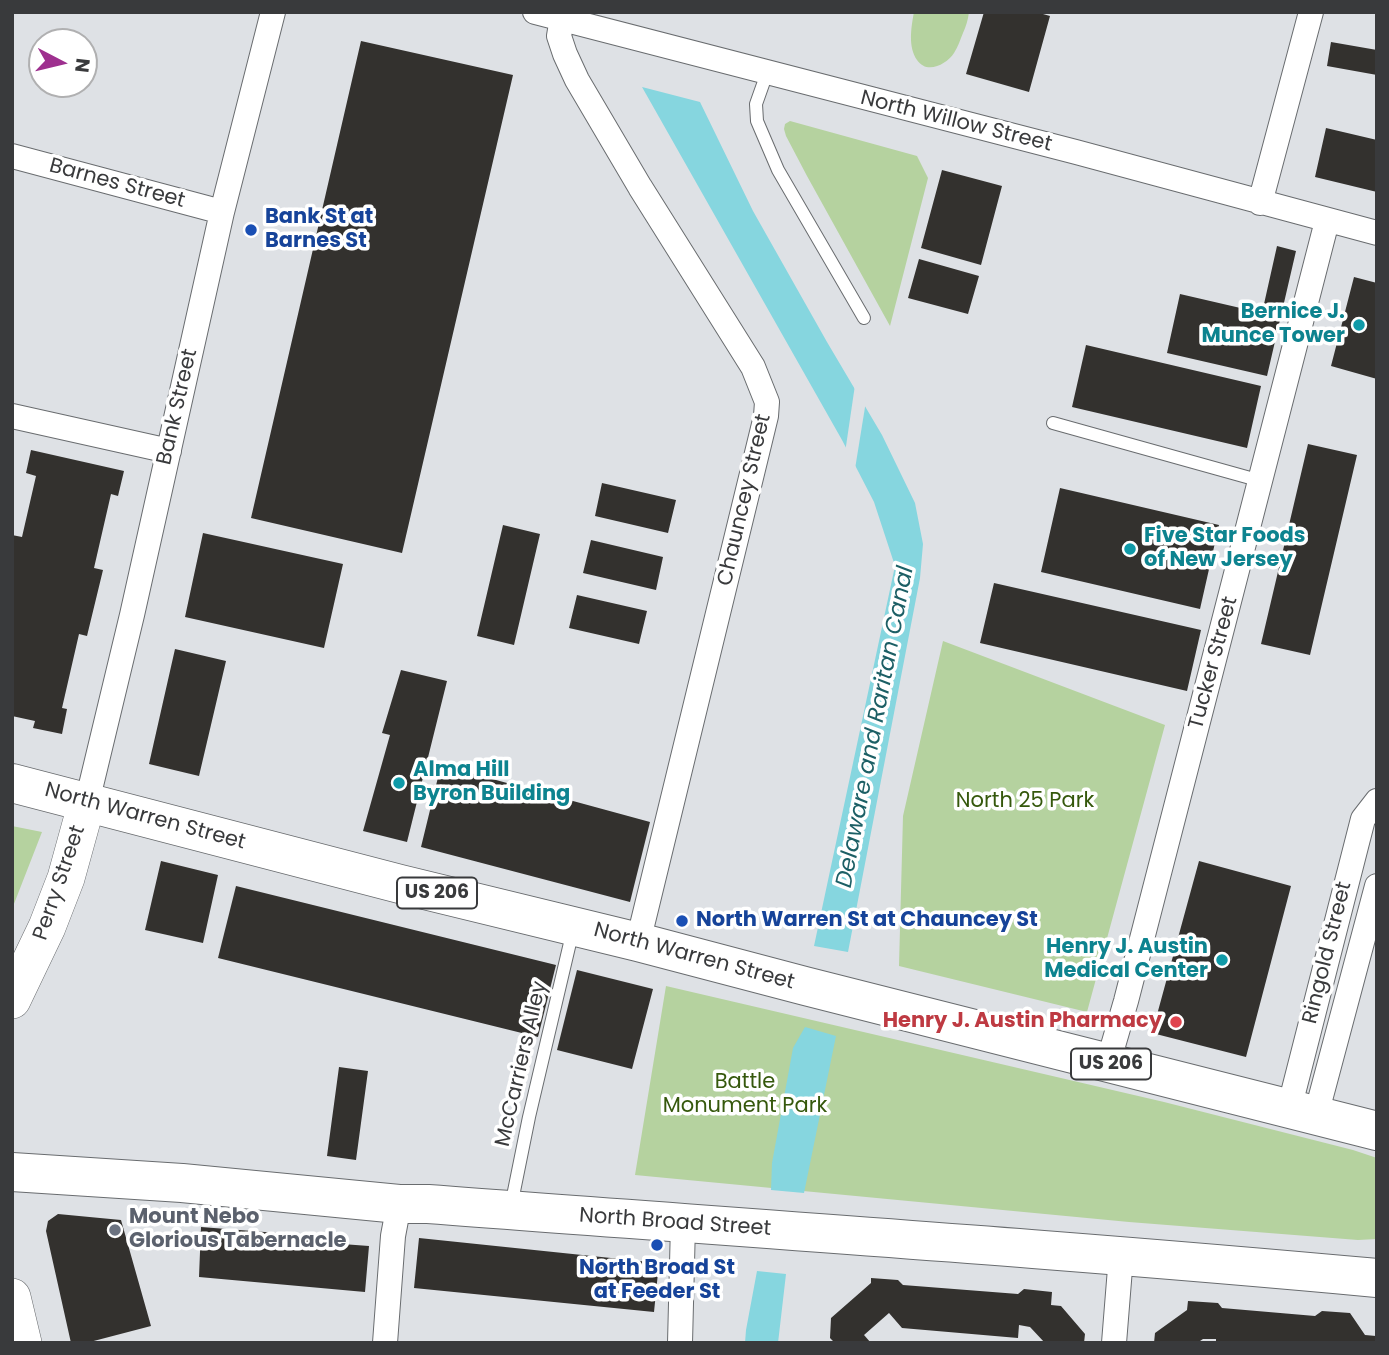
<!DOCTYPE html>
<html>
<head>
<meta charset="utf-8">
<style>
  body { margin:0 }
  #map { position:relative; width:1389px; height:1355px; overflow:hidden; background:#dee1e5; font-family:Poppins,sans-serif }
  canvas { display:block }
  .frame { position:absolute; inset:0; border:14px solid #393a3c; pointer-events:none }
  .north { position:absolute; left:28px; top:28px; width:70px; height:70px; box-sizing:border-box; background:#fff; border:2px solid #b0b0b1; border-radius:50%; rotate:97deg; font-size:19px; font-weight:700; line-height:28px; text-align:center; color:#393a3c }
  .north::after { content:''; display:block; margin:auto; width:24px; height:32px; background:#9e308f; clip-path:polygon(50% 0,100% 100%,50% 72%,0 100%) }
</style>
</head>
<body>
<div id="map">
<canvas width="1389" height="1355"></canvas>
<div class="frame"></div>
<div class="north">N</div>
</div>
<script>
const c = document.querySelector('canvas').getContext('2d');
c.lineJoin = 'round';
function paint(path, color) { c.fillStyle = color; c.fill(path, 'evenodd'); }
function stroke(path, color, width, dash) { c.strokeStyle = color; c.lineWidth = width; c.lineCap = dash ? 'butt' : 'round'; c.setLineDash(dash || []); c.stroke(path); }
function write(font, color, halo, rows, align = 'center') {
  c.font = font + ' Poppins,sans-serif'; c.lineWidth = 7; c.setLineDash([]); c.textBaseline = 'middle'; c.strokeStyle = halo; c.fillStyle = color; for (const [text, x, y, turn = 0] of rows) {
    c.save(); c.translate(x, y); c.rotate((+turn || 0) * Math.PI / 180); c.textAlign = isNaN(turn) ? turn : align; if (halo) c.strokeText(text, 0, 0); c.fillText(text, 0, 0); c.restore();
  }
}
const green = new Path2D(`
  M 914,12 L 969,12 C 968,20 966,26 963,33 C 960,40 958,47 954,53 C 947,64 927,75 917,60 C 908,47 911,28 914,12 Z
  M 790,121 L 917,156 L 928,178 L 890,326 L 807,176 L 786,136 L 784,129 L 785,124 Z
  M 943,641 L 1165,725 L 1087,1012 L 899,966 L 903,816 Z
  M 12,826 L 42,832 L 12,909 Z
  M 666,986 L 1164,1102 L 1353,1150 L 1377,1158 L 1377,1239 L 1358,1240 L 1129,1222 L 635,1175 Z`);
const water = new Path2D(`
  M 642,87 L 700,102 L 753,211 L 827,342 L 882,435 L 915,503 L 923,544 L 920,578 L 848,952 L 814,946 L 895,566 L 874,502 L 842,440 Z
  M 805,1027 L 836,1036 L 804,1193 L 771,1190 L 772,1163 L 793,1048 Z
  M 757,1271 L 786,1274 L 778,1343 L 745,1343 L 746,1330 Z`);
const pier = new Path2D(`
  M 855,385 L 866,401 L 855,469 L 845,453 Z`);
const building = new Path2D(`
  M 984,12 L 1036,12 L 1050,16 L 1029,92 L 966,74 Z
  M 361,41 L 513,75 L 402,553 L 251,518 Z
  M 1331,42 L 1377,50 L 1377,75 L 1327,66 Z
  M 1326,128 L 1377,140 L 1377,192 L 1315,177 Z
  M 942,170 L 1002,186 L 981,265 L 921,248 Z
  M 1277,246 L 1296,251 L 1267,376 L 1167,353 L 1180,294 L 1262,313 Z
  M 919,259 L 979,276 L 968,314 L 908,298 Z
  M 1354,277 L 1377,283 L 1377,379 L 1331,366 Z
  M 1086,345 L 1261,386 L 1247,448 L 1072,407 Z
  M 1308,444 L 1357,455 L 1310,655 L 1261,644 Z
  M 31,450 L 124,471 L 118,496 L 111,494 L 94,568 L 103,570 L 87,636 L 79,634 L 62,708 L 67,709 L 62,734 L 33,728 L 35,721 L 12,716 L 12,535 L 22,537 L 36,476 L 26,473 Z
  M 602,483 L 676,500 L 668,533 L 595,516 Z
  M 1060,488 L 1219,525 L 1200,609 L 1041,572 Z
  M 503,525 L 540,534 L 514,645 L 477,636 Z
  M 203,533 L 343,564 L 324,648 L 185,617 Z
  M 591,540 L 663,557 L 656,590 L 583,573 Z
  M 994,583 L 1201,630 L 1187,691 L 980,643 Z
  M 577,595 L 647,611 L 639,644 L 569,628 Z
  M 175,649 L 226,661 L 199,776 L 149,764 Z
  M 401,670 L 447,681 L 407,842 L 363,831 L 390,735 L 382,733 Z
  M 441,765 L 650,822 L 630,902 L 421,847 Z
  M 161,861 L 218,875 L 203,943 L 145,930 Z
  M 1199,861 L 1291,886 L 1246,1057 L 1152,1033 Z
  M 236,886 L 556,965 L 538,1037 L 218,958 Z
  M 577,970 L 653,989 L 632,1069 L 557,1050 Z
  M 339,1067 L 368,1071 L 356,1160 L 327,1156 Z
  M 58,1214 L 121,1220 L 151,1326 L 86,1343 L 71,1343 L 46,1231 L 48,1221 Z
  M 201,1227 L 341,1238 L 342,1244 L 369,1246 L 365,1292 L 199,1277 Z
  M 419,1238 L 659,1263 L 654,1312 L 414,1288 Z
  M 871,1278 L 898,1280 L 903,1285 L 1018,1294 L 1024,1289 L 1052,1292 L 1051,1305 L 1061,1306 L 1085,1334 L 1084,1343 L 1045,1343 L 1030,1327 L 1019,1325 L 1018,1338 L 902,1328 L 889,1313 L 864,1335 L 871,1343 L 835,1343 L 830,1338 L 831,1318 L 871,1283 Z
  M 1188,1301 L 1218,1303 L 1222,1308 L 1315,1316 L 1322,1311 L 1350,1313 L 1365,1335 L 1376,1336 L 1377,1343 L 1216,1343 L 1216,1339 L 1203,1339 L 1197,1343 L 1154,1343 L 1155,1333 L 1187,1310 Z`);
const lane = new Path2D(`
  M 767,73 L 756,104 L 757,121 L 778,170 L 864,318
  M 1053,423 L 1261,481
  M 511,1206 L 529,1117 L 573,930`);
const street = new Path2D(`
  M 535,12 L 1076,152 L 1377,233
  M 563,12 L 559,36 L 565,54 L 577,80 L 640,187 L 753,367 L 767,402 L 766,416 L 638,942
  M 12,156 L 222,212
  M 1260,203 L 1311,12
  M 12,416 L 169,451
  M 87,802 L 132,615 L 222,212 L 273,12
  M 1108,1063 L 1126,1001 L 1327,221
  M 1289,1109 L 1363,819 L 1377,801
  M 1316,1115 L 1377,886
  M 385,1343 L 393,1236 L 399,1204
  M 680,1343 L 683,1224
  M 1114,1343 L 1121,1256`);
const secondary = new Path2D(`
  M 12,1000 L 47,927 L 66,878 L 87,802
  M 12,1297 L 23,1343`);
const primary = new Path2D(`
  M 12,783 L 400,884 L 638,942 L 805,986 L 1377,1131
  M 12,1172 L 182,1183 L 399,1204 L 428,1204 C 744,1228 1061,1249 1377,1278`);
const markers = [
  [251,230,7,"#1a4fb4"],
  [1359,325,7,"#0f9aa8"],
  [1130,549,7,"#0f9aa8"],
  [399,783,7,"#0f9aa8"],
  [682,921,7,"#1a4fb4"],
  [1222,960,7,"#0f9aa8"],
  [1176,1022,7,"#e0444e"],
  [115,1230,7,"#6b7280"],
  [657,1245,7,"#1a4fb4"]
];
const shields = [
  [437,893,80],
  [1111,1064,80]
];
const shieldNames = [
  ["US 206",437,893],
  ["US 206",1111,1064]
];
const streetNames = [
  ["North Willow Street",956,122,14],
  ["Barnes Street",117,184,15],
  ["Bank Street",178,407,-77],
  ["Chauncey Street",745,500,-77],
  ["Tucker Street",1214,663,-75],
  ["North Warren Street",145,817,15],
  ["Perry Street",60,883,-71],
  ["Ringold Street",1328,953,-76],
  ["North Warren Street",694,957,15],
  ["McCarriers Alley",522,1064,-77],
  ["North Broad Street",675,1223,4]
];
const transitNames = [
  ["Bank St at",265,218],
  ["Barnes St",265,242],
  ["North Warren St at Chauncey St",696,921],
  ["North Broad St",657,1269,"center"],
  ["at Feeder St",657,1293,"center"]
];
const cultureNames = [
  ["Bernice J.",1345,313],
  ["Munce Tower",1345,337],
  ["Five Star Foods",1144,537,"left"],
  ["of New Jersey",1144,561,"left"],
  ["Alma Hill",413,771,"left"],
  ["Byron Building",413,795,"left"],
  ["Henry J. Austin",1208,948],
  ["Medical Center",1208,972]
];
const parkNames = [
  ["North 25 Park",1025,802],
  ["Battle",745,1083],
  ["Monument Park",745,1107]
];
const healthNames = [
  ["Henry J. Austin Pharmacy",1162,1022]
];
const worshipNames = [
  ["Mount Nebo",129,1218],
  ["Glorious Tabernacle",129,1242]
];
const waterNames = [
  ["Delaware and Raritan Canal",876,727,-79]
];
paint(green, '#b5d29f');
paint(water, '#86d6df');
paint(pier, '#dee1e5');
paint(building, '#33312e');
stroke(lane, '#696c6f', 14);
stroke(street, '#696c6f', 26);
stroke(secondary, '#696c6f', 38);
stroke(primary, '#696c6f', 40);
stroke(lane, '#fff', 12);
stroke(street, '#fff', 24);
stroke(secondary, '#fff', 37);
stroke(primary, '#fff', 38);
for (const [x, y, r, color] of markers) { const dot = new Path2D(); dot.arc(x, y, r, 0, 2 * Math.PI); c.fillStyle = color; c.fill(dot); stroke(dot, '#fff', 2.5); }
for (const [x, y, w] of shields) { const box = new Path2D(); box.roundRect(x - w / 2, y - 15.5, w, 31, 5); c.fillStyle = '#fff'; c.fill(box); stroke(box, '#393a3c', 2); }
write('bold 19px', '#393a3c', null, shieldNames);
write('21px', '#393a3c', '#fff', streetNames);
write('bold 21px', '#164399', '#fff', transitNames, 'left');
write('bold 21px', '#0d838f', '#fff', cultureNames, 'right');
write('21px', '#35580c', '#fff', parkNames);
write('bold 21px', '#be3a42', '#fff', healthNames, 'right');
write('bold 21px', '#5b616d', '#fff', worshipNames, 'left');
write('italic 23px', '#1c5f65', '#fff', waterNames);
</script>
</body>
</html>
